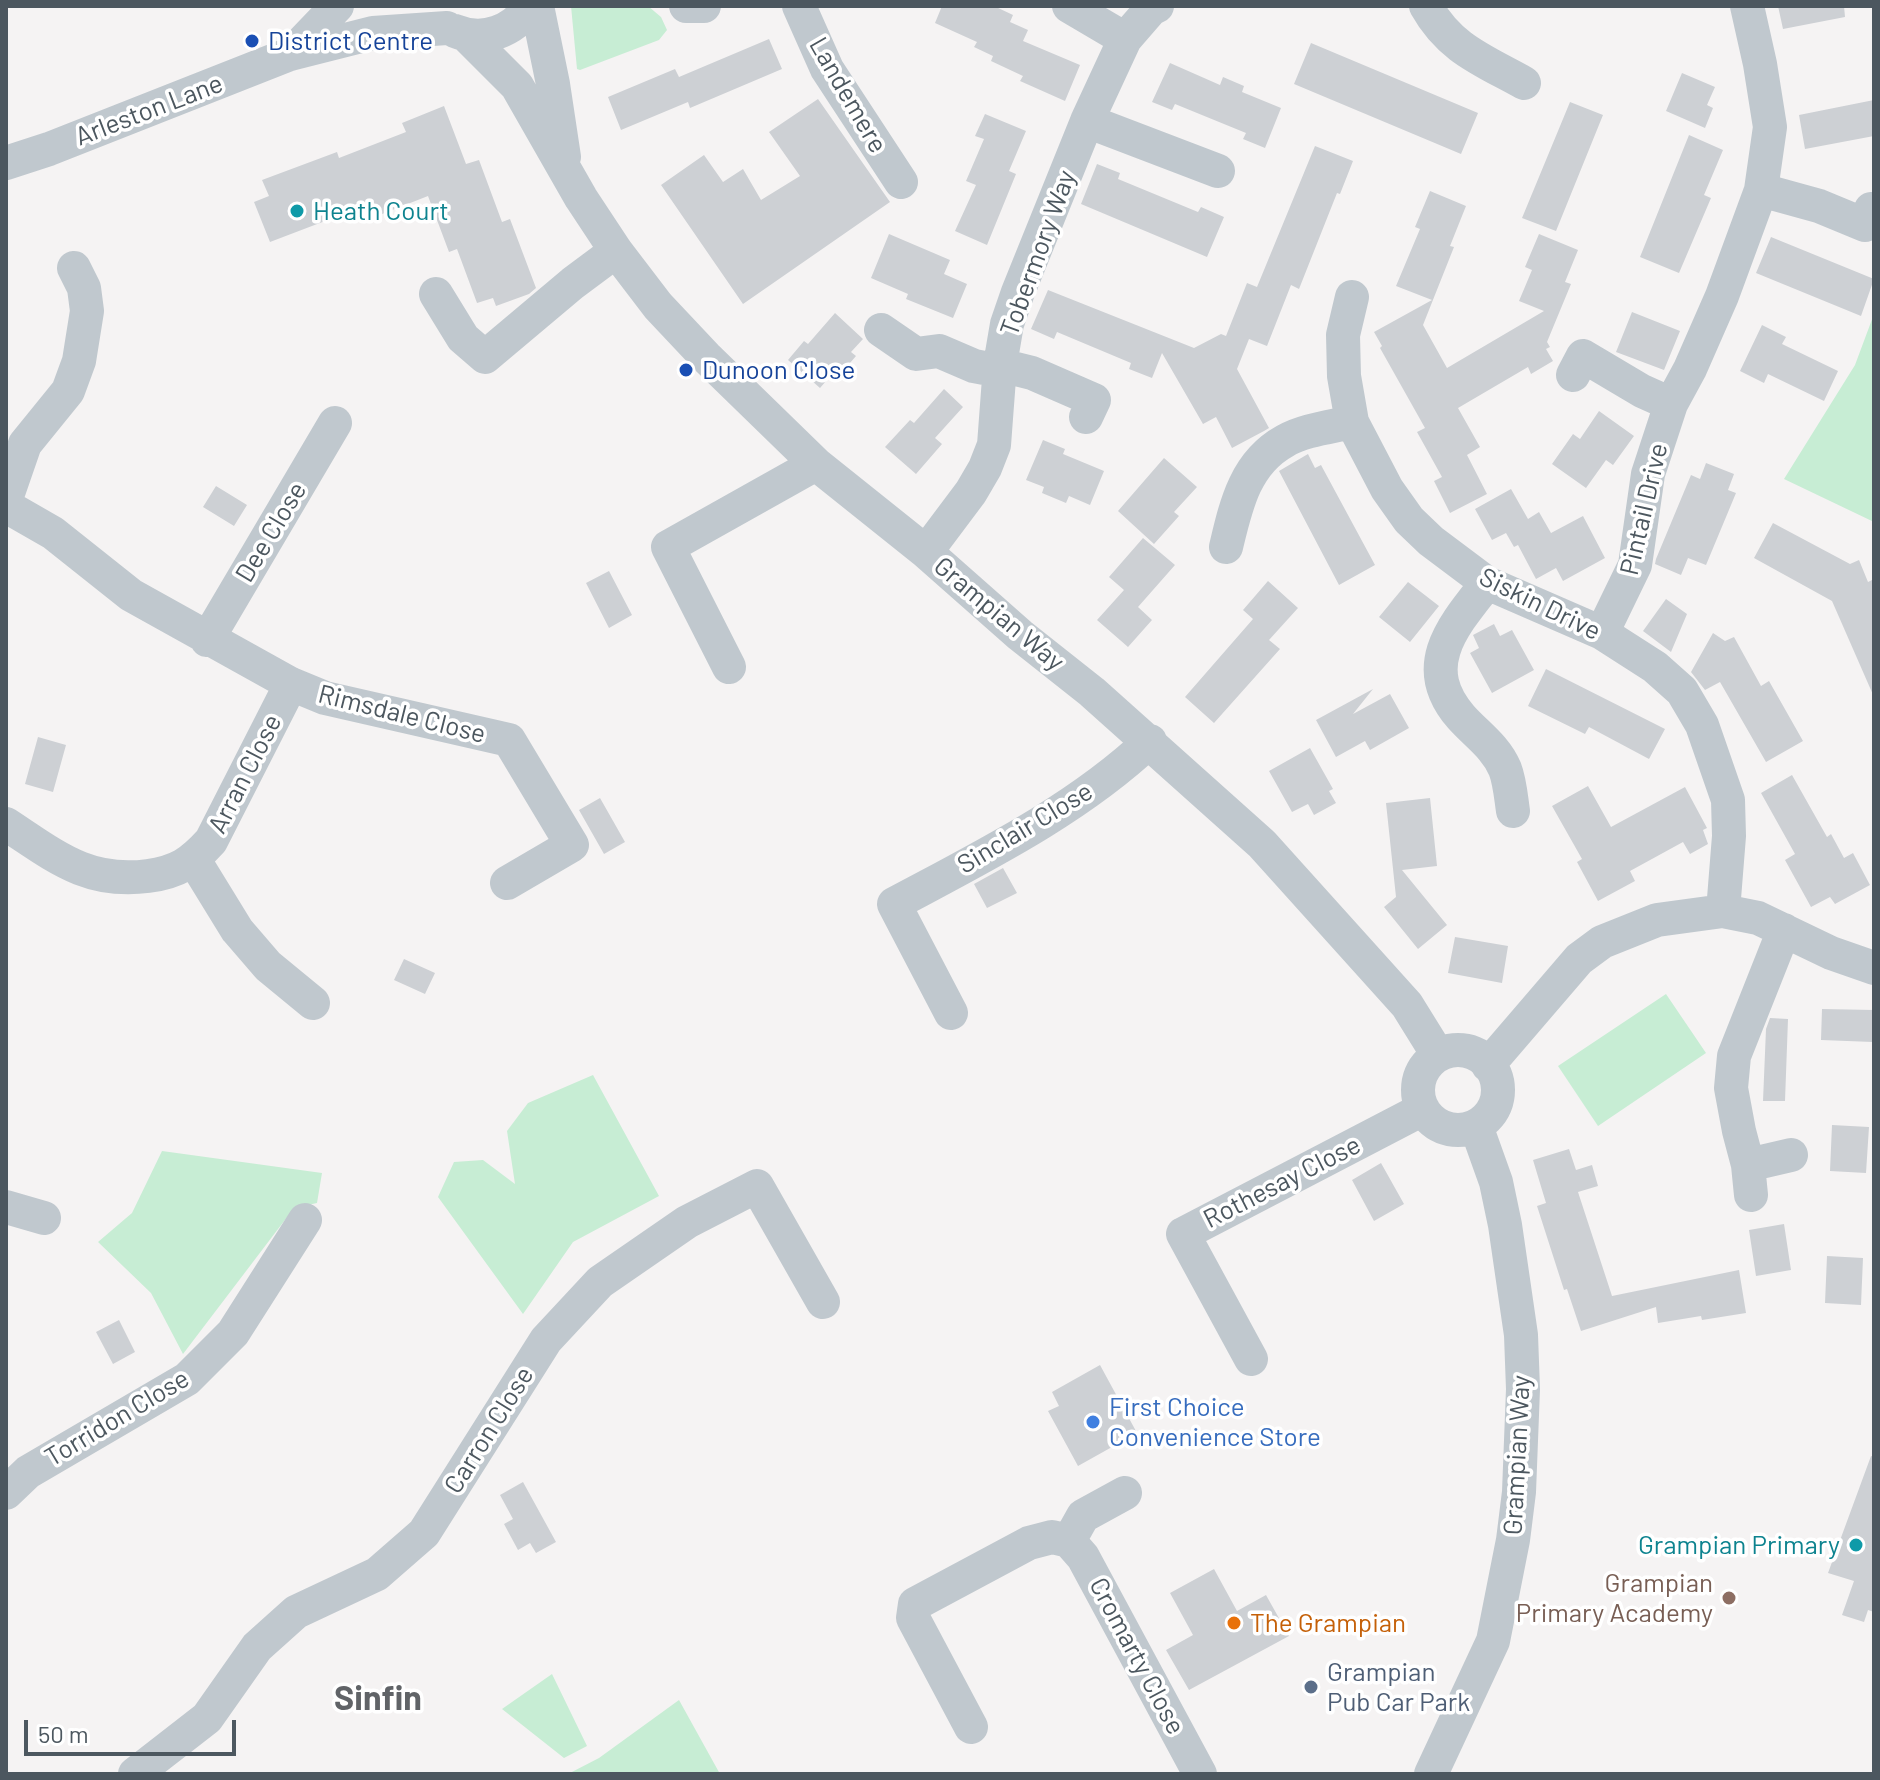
<!DOCTYPE html>
<html>
<head>
<meta charset="utf-8">
<style>
  body { margin:0 }
  #map { position:relative; width:1880px; height:1780px; overflow:hidden; background:#f5f3f3; font-family:Barlow,sans-serif }
  canvas { display:block }
  .frame { position:absolute; inset:0; border:8px solid #4c575f; pointer-events:none }
  .scale { position:absolute; left:24px; top:1720px; width:212px; height:36px; box-sizing:border-box; border:4px solid #4c575f; border-top:0; padding-left:10px; font-size:24px; line-height:28px; white-space:nowrap; color:#4c575f; -webkit-text-stroke:6px #fff; paint-order:stroke }
</style>
</head>
<body>
<div id="map">
<canvas width="1880" height="1780"></canvas>
<div class="frame"></div>
<div class="scale">50 m</div>
</div>
<script>
const c = document.querySelector('canvas').getContext('2d');
c.lineJoin = 'round';
function paint(path, color) { c.fillStyle = color; c.fill(path, 'evenodd'); }
function stroke(path, color, width, dash) { c.strokeStyle = color; c.lineWidth = width; c.lineCap = dash ? 'butt' : 'round'; c.setLineDash(dash || []); c.stroke(path); }
function write(font, color, halo, rows, align = 'center') {
  c.font = font + ' Barlow,sans-serif'; c.lineWidth = 7; c.setLineDash([]); c.textBaseline = 'middle'; c.strokeStyle = halo; c.fillStyle = color; for (const [text, x, y, turn = 0] of rows) {
    c.save(); c.translate(x, y); c.rotate((+turn || 0) * Math.PI / 180); c.textAlign = isNaN(turn) ? turn : align; if (halo) c.strokeText(text, 0, 0); c.fillText(text, 0, 0); c.restore();
  }
}
const green = new Path2D(`
  M 571,6 L 648,6 L 661,17 L 667,30 L 659,40 L 580,70 L 577,69 Z
  M 1874,314 L 1874,522 L 1784,479 L 1855,365 Z
  M 1666,994 L 1706,1053 L 1598,1126 L 1558,1066 Z
  M 593,1075 L 659,1196 L 573,1242 L 523,1314 L 438,1197 L 454,1162 L 483,1160 L 515,1184 L 507,1131 L 528,1103 Z
  M 162,1151 L 322,1173 L 317,1203 L 294,1208 L 183,1354 L 151,1293 L 98,1242 L 132,1213 Z
  M 552,1674 L 587,1746 L 564,1758 L 502,1709 Z
  M 679,1700 L 720,1774 L 568,1774 L 599,1758 Z`);
const building = new Path2D(`
  M 942,6 L 994,6 L 1013,15 L 1010,22 L 1028,30 L 1023,41 L 1080,65 L 1065,101 L 1020,81 L 1023,76 L 991,61 L 993,56 L 974,47 L 977,42 L 935,23 Z
  M 1778,6 L 1844,6 L 1845,17 L 1783,29 Z
  M 769,39 L 782,69 L 690,108 L 688,102 L 621,130 L 608,97 L 675,69 L 679,77 Z
  M 1311,43 L 1478,113 L 1461,154 L 1294,84 Z
  M 1170,63 L 1220,85 L 1223,77 L 1244,86 L 1242,92 L 1281,108 L 1265,148 L 1243,139 L 1246,133 L 1175,104 L 1172,110 L 1152,102 Z
  M 1682,73 L 1715,87 L 1707,105 L 1713,108 L 1705,128 L 1666,111 Z
  M 818,99 L 890,202 L 743,304 L 661,185 L 704,155 L 723,182 L 743,169 L 761,200 L 800,176 L 769,132 Z
  M 1874,100 L 1874,136 L 1805,149 L 1799,115 Z
  M 1570,102 L 1603,115 L 1556,231 L 1522,218 Z
  M 444,106 L 466,164 L 479,160 L 502,222 L 510,219 L 536,288 L 529,294 L 496,306 L 493,298 L 477,303 L 457,249 L 449,252 L 428,196 L 372,218 L 367,205 L 270,242 L 254,202 L 269,196 L 262,180 L 337,152 L 339,158 L 406,132 L 402,123 Z
  M 985,114 L 1026,131 L 1009,171 L 1016,174 L 987,245 L 955,231 L 976,185 L 966,181 L 984,139 L 975,136 Z
  M 1689,135 L 1723,150 L 1704,195 L 1711,198 L 1679,273 L 1640,257 Z
  M 1315,146 L 1353,161 L 1340,194 L 1337,193 L 1299,289 L 1291,285 L 1267,346 L 1249,339 L 1237,369 L 1269,428 L 1264,431 L 1232,448 L 1216,417 L 1203,424 L 1162,353 L 1152,378 L 1129,369 L 1131,363 L 1057,332 L 1054,339 L 1031,329 L 1048,290 L 1194,348 L 1221,334 L 1226,336 L 1247,283 L 1257,287 Z
  M 1097,164 L 1120,173 L 1118,179 L 1198,212 L 1201,207 L 1224,217 L 1207,257 L 1081,204 Z
  M 1430,191 L 1466,206 L 1450,246 L 1454,247 L 1423,325 L 1447,368 L 1544,311 L 1519,301 L 1532,270 L 1525,267 L 1539,234 L 1578,250 L 1565,282 L 1571,284 L 1547,342 L 1550,347 L 1546,349 L 1553,361 L 1531,374 L 1528,367 L 1458,408 L 1480,447 L 1467,455 L 1487,494 L 1450,513 L 1434,481 L 1442,477 L 1417,432 L 1425,428 L 1380,348 L 1382,346 L 1374,332 L 1432,300 L 1396,286 L 1420,229 L 1415,227 Z
  M 889,234 L 950,260 L 944,274 L 967,284 L 953,318 L 906,299 L 908,294 L 871,278 Z
  M 1771,237 L 1874,279 L 1861,316 L 1756,273 Z
  M 1632,312 L 1680,331 L 1664,370 L 1616,352 Z
  M 835,313 L 863,339 L 851,352 L 856,356 L 838,377 L 833,373 L 820,388 L 788,360 L 804,341 L 808,344 Z
  M 1762,325 L 1786,337 L 1782,344 L 1838,371 L 1824,401 L 1768,374 L 1764,383 L 1740,371 Z
  M 944,389 L 963,407 L 935,438 L 942,444 L 916,474 L 885,447 L 910,420 L 914,423 Z
  M 1599,411 L 1634,436 L 1613,465 L 1606,460 L 1586,488 L 1552,464 L 1573,434 L 1580,439 Z
  M 1043,440 L 1065,449 L 1063,454 L 1104,471 L 1090,505 L 1069,496 L 1066,503 L 1042,493 L 1044,487 L 1026,480 Z
  M 1308,454 L 1315,468 L 1321,465 L 1375,565 L 1339,585 L 1279,471 Z
  M 1164,458 L 1197,487 L 1174,512 L 1179,516 L 1154,544 L 1118,511 Z
  M 1706,463 L 1734,474 L 1728,490 L 1736,493 L 1706,565 L 1688,558 L 1681,575 L 1655,564 L 1656,559 L 1691,475 L 1700,479 Z
  M 216,486 L 247,505 L 234,526 L 203,507 Z
  M 1511,489 L 1528,519 L 1539,512 L 1551,533 L 1583,516 L 1605,558 L 1563,581 L 1556,568 L 1536,579 L 1518,545 L 1514,547 L 1506,533 L 1492,540 L 1475,509 Z
  M 1773,523 L 1850,564 L 1859,560 L 1868,582 L 1874,579 L 1874,697 L 1832,601 L 1754,558 Z
  M 1143,538 L 1175,565 L 1138,607 L 1152,620 L 1128,647 L 1097,620 L 1124,590 L 1109,577 Z
  M 609,571 L 632,615 L 609,628 L 586,583 Z
  M 1268,581 L 1298,608 L 1269,640 L 1280,649 L 1214,723 L 1185,697 L 1253,619 L 1243,610 Z
  M 1408,582 L 1439,606 L 1410,642 L 1379,617 Z
  M 1666,599 L 1687,614 L 1671,652 L 1643,631 Z
  M 1494,624 L 1500,636 L 1512,630 L 1534,670 L 1492,693 L 1470,653 L 1479,648 L 1473,635 Z
  M 1713,633 L 1725,641 L 1734,637 L 1761,686 L 1769,681 L 1803,741 L 1766,762 L 1720,682 L 1705,690 L 1691,672 Z
  M 1546,669 L 1665,729 L 1649,759 L 1589,727 L 1585,734 L 1528,706 Z
  M 1373,689 L 1353,714 L 1390,694 L 1409,728 L 1370,750 L 1365,741 L 1336,757 L 1316,720 Z
  M 38,737 L 66,745 L 53,792 L 25,784 Z
  M 1310,748 L 1333,789 L 1329,791 L 1336,803 L 1314,815 L 1308,804 L 1292,812 L 1269,771 Z
  M 1792,775 L 1827,837 L 1831,834 L 1844,858 L 1853,853 L 1870,885 L 1835,904 L 1830,897 L 1811,907 L 1785,860 L 1795,854 L 1761,793 Z
  M 1588,786 L 1611,827 L 1685,787 L 1707,828 L 1703,830 L 1708,844 L 1690,854 L 1683,842 L 1630,871 L 1635,881 L 1598,901 L 1577,862 L 1582,859 L 1552,806 Z
  M 600,798 L 625,842 L 604,854 L 579,810 Z
  M 1430,798 L 1437,866 L 1402,870 L 1447,925 L 1418,949 L 1384,907 L 1396,897 L 1386,803 Z
  M 1003,868 L 1017,893 L 987,908 L 974,884 Z
  M 1455,937 L 1508,946 L 1502,983 L 1448,973 Z
  M 404,959 L 435,973 L 425,994 L 394,980 Z
  M 1822,1009 L 1874,1010 L 1873,1042 L 1821,1040 Z
  M 1770,1018 L 1788,1019 L 1785,1101 L 1763,1101 L 1766,1029 Z
  M 1832,1125 L 1869,1127 L 1866,1173 L 1830,1171 Z
  M 1569,1149 L 1576,1170 L 1592,1165 L 1598,1186 L 1578,1192 L 1612,1296 L 1739,1270 L 1746,1313 L 1702,1320 L 1701,1316 L 1658,1323 L 1656,1307 L 1581,1331 L 1567,1289 L 1564,1290 L 1537,1206 L 1546,1203 L 1533,1160 Z
  M 1381,1163 L 1404,1204 L 1374,1221 L 1352,1180 Z
  M 1784,1224 L 1791,1270 L 1756,1276 L 1749,1230 Z
  M 1827,1256 L 1863,1258 L 1861,1305 L 1825,1303 Z
  M 119,1320 L 135,1352 L 113,1364 L 96,1332 Z
  M 1100,1365 L 1137,1433 L 1078,1466 L 1048,1411 L 1059,1406 L 1052,1392 Z
  M 1871,1456 L 1874,1457 L 1874,1612 L 1868,1610 L 1864,1622 L 1842,1615 L 1854,1581 L 1828,1573 Z
  M 523,1482 L 556,1542 L 536,1553 L 530,1543 L 518,1550 L 504,1524 L 513,1519 L 500,1495 Z
  M 1214,1569 L 1237,1611 L 1266,1595 L 1289,1636 L 1189,1690 L 1166,1650 L 1193,1635 L 1170,1593 Z`);
const minor = new Path2D(`
  M 537,6 L 553,84 L 564,157
  M 686,6 L 704,6
  M 799,6 L 827,69 L 901,182
  M 1069,6 L 1125,39
  M 1426,6 C 1450,49 1483,60 1524,83
  M 455,31 C 484,43 513,31 531,6
  M 467,36 L 517,86 L 581,198 L 616,251 L 658,306 L 706,357 L 816,464 L 926,552 L 1020,635 L 1092,692 L 1262,844 L 1407,1005 L 1438,1055
  M 291,54 L 337,6
  M 1087,121 L 1218,171
  M 6,163 L 49,149 L 290,54 L 373,33 L 447,28
  M 1761,190 L 1819,206 L 1865,225 L 1871,209
  M 436,294 L 463,338 L 485,357 L 573,283 L 616,251
  M 1352,297 L 1343,335 L 1344,376 L 1352,422 L 1387,489 L 1409,520 L 1431,541 L 1487,583 L 1602,633 L 1655,667 L 1682,691 L 1702,725 L 1728,800 L 1729,836 L 1723,911
  M 881,330 L 916,354 L 939,351 L 974,366 L 1000,371
  M 1000,365 L 1032,373 L 1094,400 L 1086,417
  M 1573,375 L 1583,356 L 1642,391 L 1671,404
  M 6,499 L 25,444 L 68,391 L 79,361 L 87,311 L 84,288 L 74,268
  M 6,506 L 53,533 L 131,595 L 291,684 L 325,698 L 509,740 L 572,845 L 507,883
  M 1226,547 C 1236,505 1245,463 1285,441 C 1304,430 1331,427 1352,422
  M 926,552 L 971,492 L 985,468 L 994,445 L 1000,365 L 1007,324 L 1018,292 L 1087,121 L 1125,39 L 1151,9 L 1157,6
  M 1487,583 C 1453,626 1417,666 1461,717 C 1476,734 1496,747 1505,769 C 1510,782 1511,798 1513,811
  M 1602,633 L 1635,565 L 1648,474 L 1671,404 L 1690,369 L 1722,296 L 1761,190 L 1770,127 L 1760,64 L 1747,6
  M 207,640 L 335,423
  M 729,667 L 668,547 L 816,464
  M 6,824 C 55,856 87,884 148,876 C 178,872 191,863 211,841 L 291,684
  M 194,860 L 237,930 L 268,966 L 313,1003
  M 951,1013 L 894,904 C 982,857 1077,810 1150,741
  M1418 1090a40 40 0 1 1 80 0a40 40 0 1 1-80 0Z
  M 1488,1065 L 1579,959 L 1602,942 L 1657,920 L 1723,911 L 1758,918 L 1831,953 L 1874,968
  M 1748,1165 L 1791,1155
  M 1751,1195 L 1748,1165 L 1739,1131 L 1731,1088 L 1734,1056 L 1784,930
  M 6,1207 L 44,1218
  M 1251,1359 L 1183,1234 L 1423,1109
  M 6,1493 L 28,1472 L 187,1379 L 233,1333 L 305,1220
  M 1069,1541 L 1083,1557 L 1200,1774
  M 971,1727 L 913,1618 L 915,1604 L 1029,1543 L 1052,1537 L 1069,1541 L 1083,1516 L 1125,1493
  M 135,1774 L 207,1718 L 257,1647 L 296,1612 L 377,1574 L 424,1533 L 546,1340 L 600,1282 L 687,1222 L 757,1186 L 823,1302
  M 1431,1774 L 1493,1641 L 1513,1540 L 1519,1492 L 1523,1389 L 1521,1335 L 1505,1225 L 1496,1182 L 1476,1126`);
const markers = [
  [252,41,8,"#1a4fb4"],
  [297,211,8,"#0f9aa8"],
  [686,370,8,"#1a4fb4"],
  [1093,1422,8,"#3f7fe0"],
  [1856,1545,8,"#0f9aa8"],
  [1729,1598,8,"#8d6e63"],
  [1234,1623,8,"#e8710a"],
  [1311,1687,8,"#5c6f8a"]
];
const transitNames = [
  ["District Centre",268,41],
  ["Dunoon Close",702,370]
];
const streetNames = [
  ["Landemere",848,95,60],
  ["Arleston Lane",149,110,-21],
  ["Tobermory Way",1038,253,-70],
  ["Pintail Drive",1644,509,-77],
  ["Dee Close",271,532,-59],
  ["Siskin Drive",1540,604,26],
  ["Grampian Way",999,614,40],
  ["Rimsdale Close",402,714,14],
  ["Arran Close",245,774,-63],
  ["Sinclair Close",1025,828,-31],
  ["Rothesay Close",1282,1182,-27],
  ["Torridon Close",117,1418,-31],
  ["Carron Close",489,1430,-58],
  ["Grampian Way",1517,1455,-87],
  ["Cromarty Close",1137,1656,62]
];
const cultureNames = [
  ["Heath Court",313,211],
  ["Grampian Primary",1840,1545,"right"]
];
const shopNames = [
  ["First Choice",1109,1407],
  ["Convenience Store",1109,1437]
];
const educationNames = [
  ["Grampian",1713,1583],
  ["Primary Academy",1713,1613]
];
const foodNames = [
  ["The Grampian",1250,1623]
];
const serviceNames = [
  ["Grampian",1327,1672],
  ["Pub Car Park",1327,1702]
];
const districtNames = [
  ["Sinfin",378,1699]
];
paint(green, '#c7edd4');
paint(building, '#cdd0d4');
stroke(minor, '#c0c8ce', 34);
for (const [x, y, r, color] of markers) { const dot = new Path2D(); dot.arc(x, y, r, 0, 2 * Math.PI); c.fillStyle = color; c.fill(dot); stroke(dot, '#fff', 3); }
write('26px', '#164399', '#fff', transitNames, 'left');
write('26px', '#4c575f', '#fff', streetNames);
write('26px', '#0d838f', '#fff', cultureNames, 'left');
write('26px', '#366cbe', '#fff', shopNames, 'left');
write('26px', '#785e54', '#fff', educationNames, 'right');
write('26px', '#c56008', '#fff', foodNames, 'left');
write('26px', '#4e5e75', '#fff', serviceNames, 'left');
write('bold 34px', '#606367', '#fff', districtNames);
</script>
</body>
</html>
